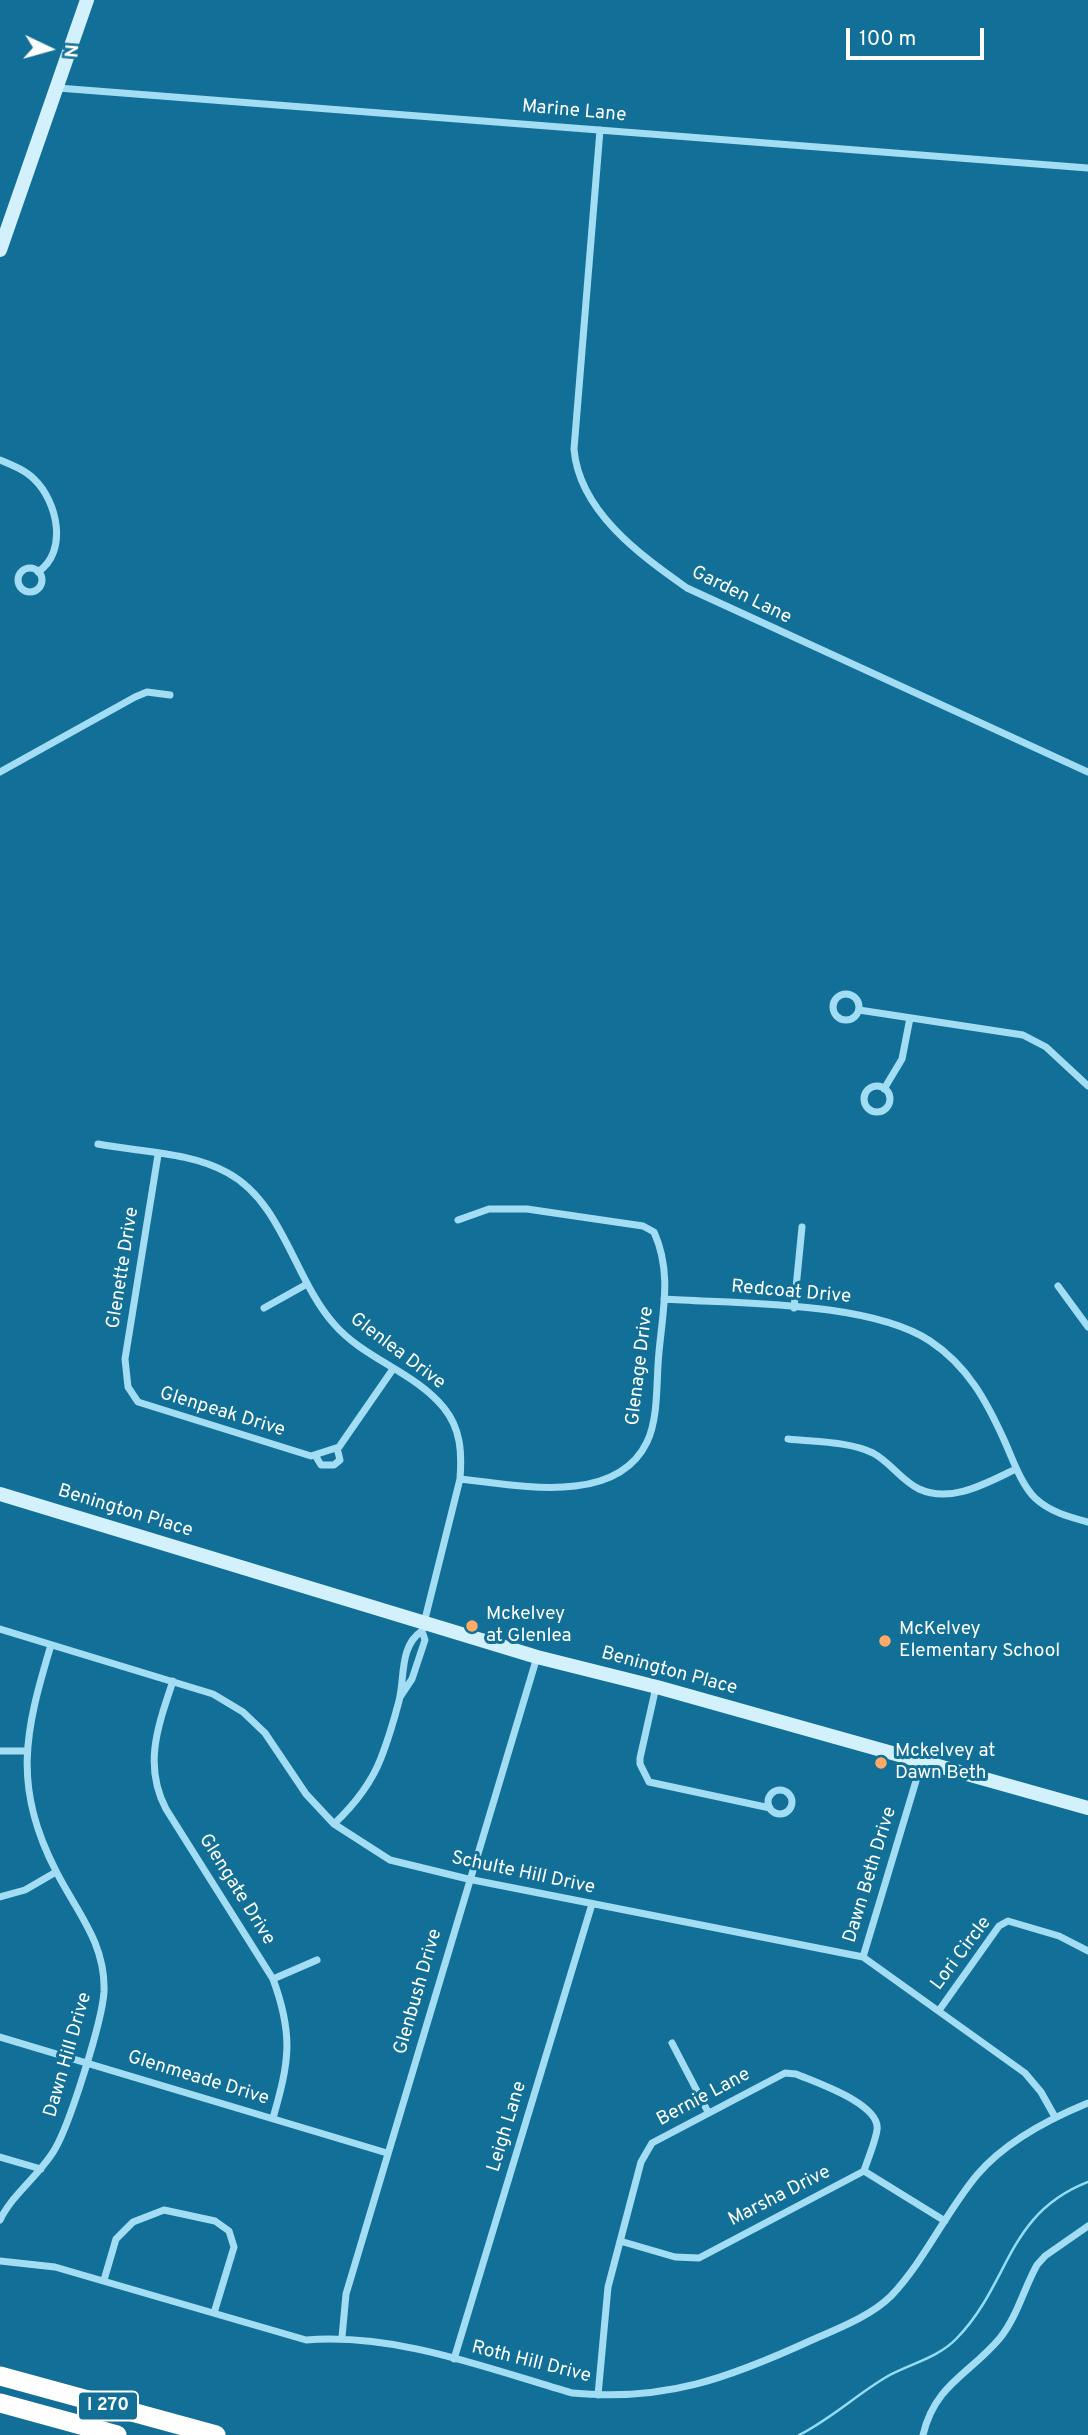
<!DOCTYPE html>
<html>
<head>
<meta charset="utf-8">
<style>
  body { margin:0 }
  #map { position:relative; width:1088px; height:2435px; overflow:hidden; background:#127098; font-family:Overpass,sans-serif }
  canvas { display:block }
  .north { position:absolute; left:14px; top:14px; width:70px; height:70px; -webkit-text-stroke:5px #127098; paint-order:stroke; rotate:95deg; font-size:19px; font-weight:700; line-height:28px; text-align:center; color:#fff }
  .north::after { content:''; display:block; margin:auto; width:24px; height:32px; background:#fff; clip-path:polygon(50% 0,100% 100%,50% 72%,0 100%) }
  .scale { position:absolute; left:846px; top:28px; width:138px; height:32px; box-sizing:border-box; border:4px solid #fff; border-top:0; padding-left:9px; font-size:21px; line-height:24px; white-space:nowrap; color:#fff; -webkit-text-stroke:5px #127098; paint-order:stroke }
</style>
</head>
<body>
<div id="map">
<canvas width="1088" height="2435"></canvas>
<div class="north">N</div>
<div class="scale">100 m</div>
</div>
<script>
const c = document.querySelector('canvas').getContext('2d');
c.lineJoin = 'round';
function stroke(path, color, width, dash) { c.strokeStyle = color; c.lineWidth = width; c.lineCap = dash ? 'butt' : 'round'; c.setLineDash(dash || []); c.stroke(path); }
function write(font, color, halo, rows, align = 'center') {
  c.font = font + ' Overpass,sans-serif'; c.lineWidth = 6; c.setLineDash([]); c.textBaseline = 'middle'; c.strokeStyle = halo; c.fillStyle = color; for (const [text, x, y, turn = 0] of rows) {
    c.save(); c.translate(x, y); c.rotate((+turn || 0) * Math.PI / 180); c.textAlign = isNaN(turn) ? turn : align; if (halo) c.strokeText(text, 0, 0); c.fillText(text, 0, 0); c.restore();
  }
}
const stream = new Path2D(`
  M 799,2435 C 831,2419 857,2394 888,2376 C 912,2363 938,2358 957,2338 C 1011,2282 1006,2214 1088,2182`);
const street = new Path2D(`
  M 58,88 L 1088,168
  M 600,130 L 574,449 C 579,511 640,555 687,588 L 1088,772
  M 0,460 C 12,465 25,470 34,479 C 58,502 68,552 38,572
  M18 580a12 12 0 1 1 24 0a12 12 0 1 1-24 0Z
  M 0,772 L 135,697 L 147,692 L 170,695
  M833 1007a13 13 0 1 1 26 0a13 13 0 1 1-26 0Z
  M 859,1010 L 1023,1035 L 1046,1047 L 1088,1086
  M864 1099a13 13 0 1 1 26 0a13 13 0 1 1-26 0Z
  M 884,1089 L 902,1059 L 910,1018
  M 98,1144 C 139,1152 192,1152 228,1173 C 283,1203 294,1279 334,1324 C 364,1359 415,1372 444,1408 C 461,1429 462,1453 460,1479 L 422,1631 L 425,1640 L 412,1679 L 400,1697
  M 158,1155 L 125,1359 L 128,1387 L 138,1402 L 311,1456 L 339,1447 L 393,1369
  M 458,1220 L 489,1209 L 527,1209 L 643,1226 L 654,1232 C 672,1272 663,1309 659,1352 C 656,1380 659,1417 647,1442 C 616,1507 516,1485 460,1479
  M 1058,1286 L 1088,1327
  M 664,1299 C 738,1304 869,1301 930,1341 C 968,1366 987,1402 1005,1442 C 1013,1460 1021,1484 1035,1498 C 1050,1512 1069,1517 1088,1522
  M 264,1308 L 307,1284
  M 794,1308 L 802,1227
  M 788,1439 C 814,1442 848,1441 873,1453 C 890,1462 902,1481 919,1489 C 952,1504 988,1482 1016,1469
  M 315,1455 L 321,1465 L 334,1465 L 340,1460 L 337,1448
  M 0,1629 L 213,1694 L 243,1712 L 265,1733 L 306,1794 L 334,1824 L 390,1860 L 468,1879 L 863,1957 L 1025,2073 L 1041,2092 L 1055,2117
  M 173,1681 C 158,1726 143,1765 166,1809 L 273,1979 C 294,2036 289,2062 273,2118
  M 656,1687 L 640,1758 L 640,1764 L 649,1782 L 770,1808
  M 0,1751 L 25,1751
  M768 1802a12 12 0 1 1 24 0a12 12 0 1 1-24 0Z
  M 334,1824 C 354,1805 371,1784 381,1758 C 388,1740 394,1720 399,1701 C 405,1678 399,1646 422,1631
  M 0,1897 L 25,1890 L 56,1872
  M 863,1957 L 922,1761
  M 273,1979 L 317,1960
  M 940,2009 L 999,1926 L 1008,1921 L 1059,1936 L 1088,1951
  M 0,2037 L 387,2153
  M 672,2043 L 708,2112
  M 0,2157 L 41,2169
  M 864,2171 L 945,2221
  M 0,2220 C 13,2193 40,2175 55,2149 C 70,2123 102,2022 104,1992 C 106,1943 76,1911 56,1871 C 12,1786 25,1731 51,1645
  M 620,2241 L 675,2257 L 699,2258 L 864,2171
  M 0,2261 L 55,2267 L 306,2340 C 397,2333 486,2368 572,2393 C 665,2402 729,2378 812,2340 C 837,2329 871,2316 891,2296 C 925,2260 946,2212 977,2175 C 1005,2142 1049,2119 1088,2103
  M 104,2280 L 116,2239 L 133,2222 L 164,2210 L 215,2221 L 229,2231 L 234,2247 L 214,2313
  M 342,2337 L 346,2294 L 537,1657
  M 454,2359 L 592,1904
  M 598,2395 L 608,2287 L 641,2162 L 652,2143 L 785,2073 L 796,2074 C 817,2083 881,2104 877,2130 C 875,2143 868,2158 864,2171
  M 923,2435 C 935,2384 970,2374 1000,2338 C 1017,2317 1024,2288 1037,2265 L 1045,2256 L 1088,2226`);
const secondary = new Path2D(`
  M 0,250 L 87,0
  M 0,1494 L 537,1657 L 657,1687 L 1088,1808`);
const highway = new Path2D(`
  M 0,2376 L 216,2435
  M 0,2403 L 117,2435`);
const markers = [
  [472,1626,7,"#fa6"],
  [885,1641,7,"#fa6"],
  [881,1763,7,"#fa6"]
];
const shields = [
  [108,2406,60]
];
const shieldNames = [
  ["I 270",108,2406]
];
const streetNames = [
  ["Marine Lane",574,112,5],
  ["Garden Lane",741,596,26],
  ["Glenette Drive",124,1268,-81],
  ["Redcoat Drive",791,1293,5],
  ["Glenlea Drive",397,1352,37],
  ["Glenage Drive",641,1366,-83],
  ["Glenpeak Drive",222,1413,17],
  ["Benington Place",125,1512,17],
  ["Benington Place",669,1672,15],
  ["Schulte Hill Drive",523,1874,12],
  ["Dawn Beth Drive",871,1875,-73],
  ["Glengate Drive",236,1890,58],
  ["Lori Circle",962,1954,-53],
  ["Glenbush Drive",419,1992,-74],
  ["Dawn Hill Drive",69,2055,-74],
  ["Glenmeade Drive",198,2079,17],
  ["Bernie Lane",704,2098,-28],
  ["Leigh Lane",508,2127,-73],
  ["Marsha Drive",780,2197,-27],
  ["Roth Hill Drive",531,2363,14]
];
const poiNames = [
  ["Mckelvey",486,1615],
  ["at Glenlea",486,1637],
  ["McKelvey",899,1630],
  ["Elementary School",899,1652],
  ["Mckelvey at",895,1752],
  ["Dawn Beth",895,1774]
];
stroke(stream, '#95ddf7', 2.5);
stroke(street, '#a3ddf4', 7);
stroke(secondary, '#d3f0fd', 14);
stroke(highway, '#fff', 19);
for (const [x, y, r, color] of markers) { const dot = new Path2D(); dot.arc(x, y, r, 0, 2 * Math.PI); c.fillStyle = color; c.fill(dot); stroke(dot, '#127098', 2.5); }
for (const [x, y, w] of shields) { const box = new Path2D(); box.roundRect(x - w / 2, y - 14.5, w, 29, 5); c.fillStyle = '#127098'; c.fill(box); stroke(box, '#fff', 2); }
write('bold 18px', '#fff', null, shieldNames);
write('19px', '#fff', '#127098', streetNames);
write('19px', '#fff', '#127098', poiNames, 'left');
</script>
</body>
</html>
